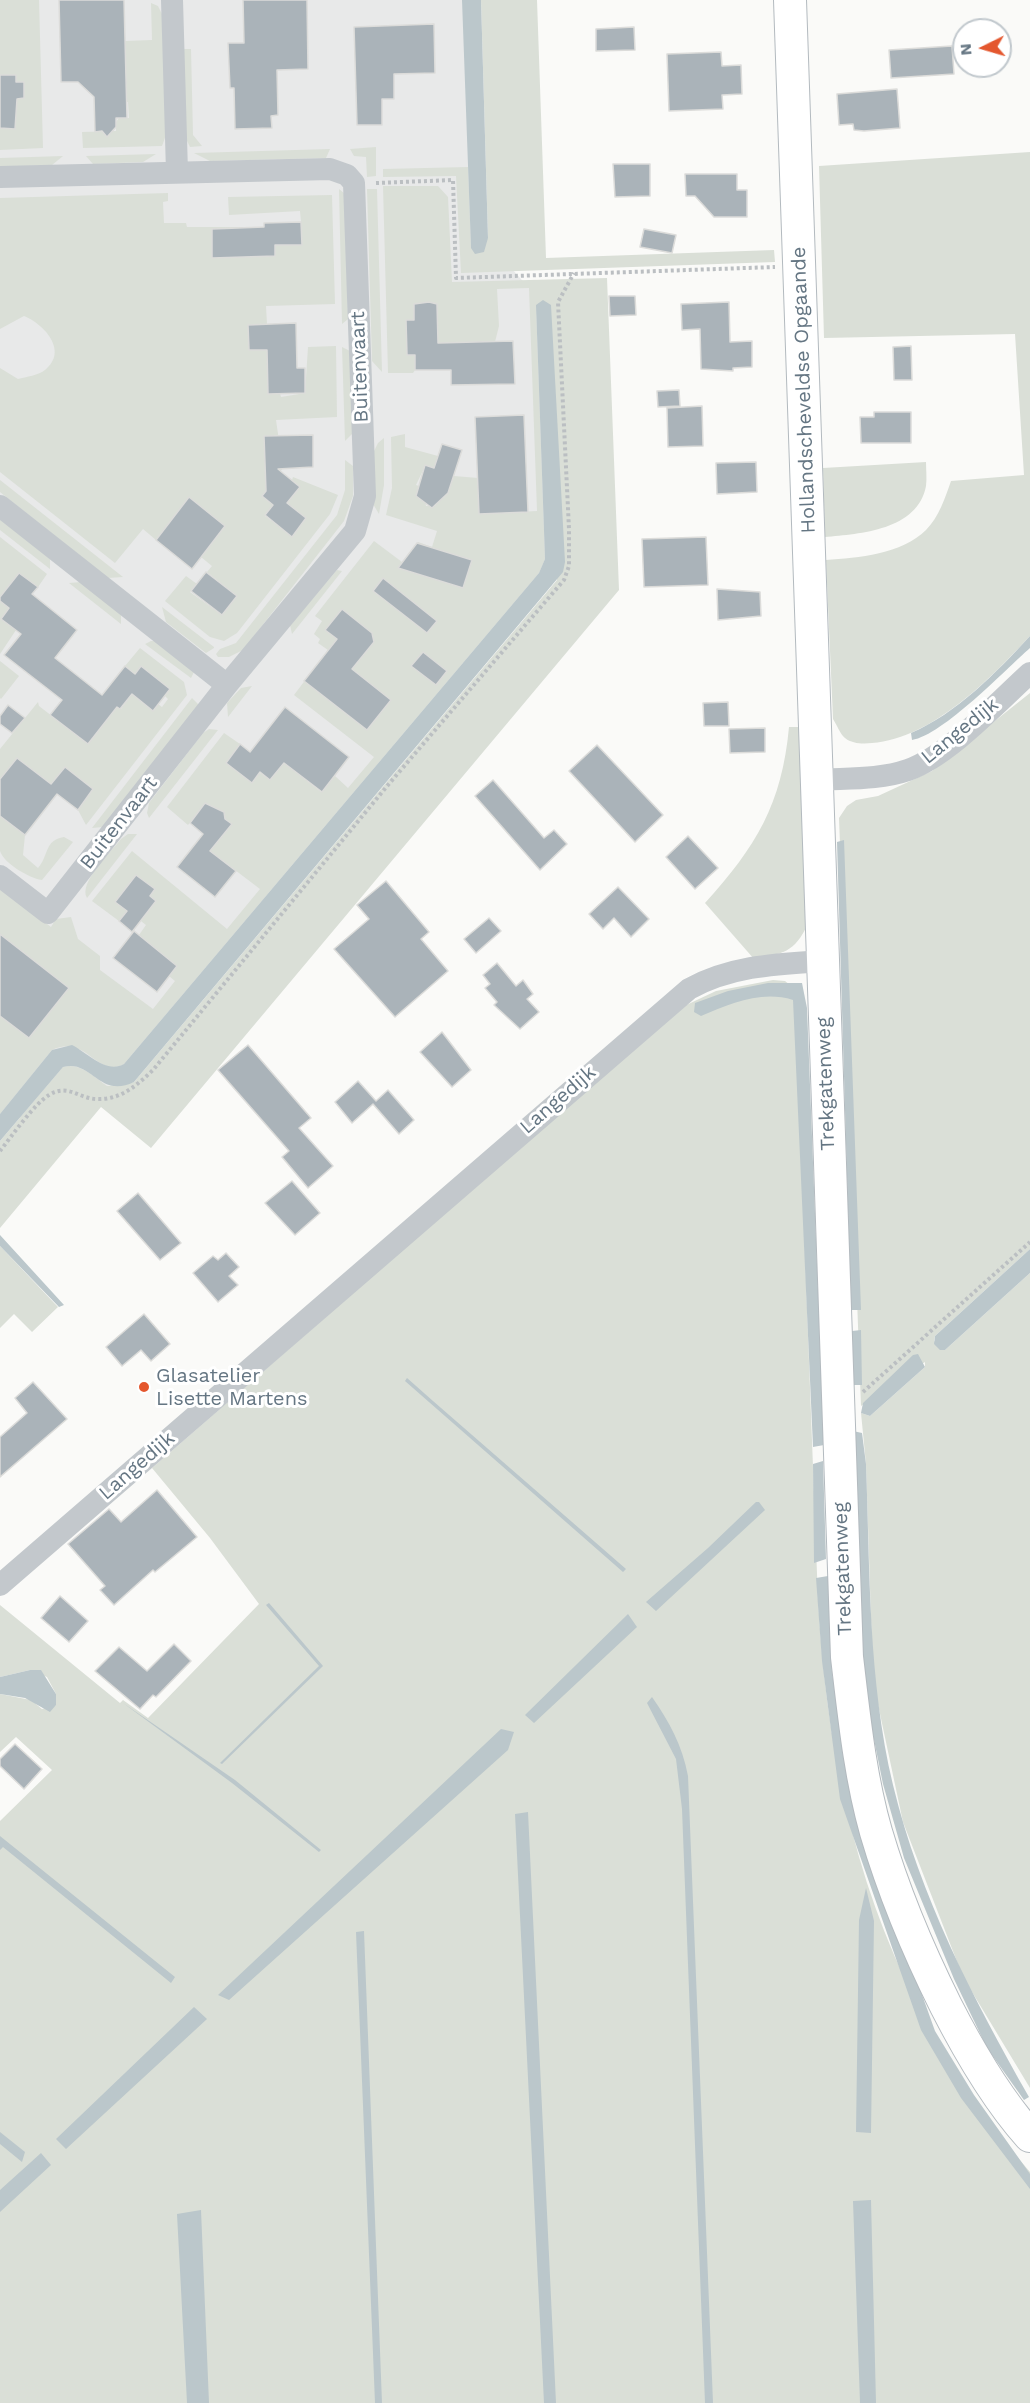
<!DOCTYPE html>
<html>
<head>
<meta charset="utf-8">
<style>
  body { margin:0 }
  #map { position:relative; width:1030px; height:2403px; overflow:hidden; background:#fafaf8; font-family:"Work Sans",sans-serif }
  canvas { display:block }
  .north { position:absolute; left:952px; top:18px; width:60px; height:60px; box-sizing:border-box; background:#fff; border:2px solid #c1c8cd; border-radius:50%; rotate:265deg; font-size:16px; font-weight:700; line-height:24px; text-align:center; color:#657683 }
  .north::after { content:''; display:block; margin:auto; width:21px; height:27px; background:#e4572e; clip-path:polygon(50% 0,100% 100%,50% 72%,0 100%) }
</style>
</head>
<body>
<div id="map">
<canvas width="1030" height="2403"></canvas>
<div class="north">N</div>
</div>
<script>
const c = document.querySelector('canvas').getContext('2d');
c.lineJoin = 'round';
function paint(path, color) { c.fillStyle = color; c.fill(path, 'evenodd'); }
function stroke(path, color, width, dash) { c.strokeStyle = color; c.lineWidth = width; c.lineCap = dash ? 'butt' : 'round'; c.setLineDash(dash || []); c.stroke(path); }
function write(font, color, halo, rows, align = 'center') {
  c.font = font + ' "Work Sans",sans-serif'; c.lineWidth = 6; c.setLineDash([]); c.textBaseline = 'middle'; c.strokeStyle = halo; c.fillStyle = color; for (const [text, x, y, turn = 0] of rows) {
    c.save(); c.translate(x, y); c.rotate((+turn || 0) * Math.PI / 180); c.textAlign = isNaN(turn) ? turn : align; if (halo) c.strokeText(text, 0, 0); c.fillText(text, 0, 0); c.restore();
  }
}
const built = new Path2D(`
  M 0,0 L 472,0 L 480,233 L 545,306 L 554,564 L 124,1080 L 0,1125 Z`);
const green = new Path2D(`
  M 0,0 L 39,0 L 43,148 L 0,150 Z
  M 481,0 L 537,0 L 546,258 L 774,250 L 775,262 L 461,273 L 456,176 L 383,177 L 383,169 L 468,167 L 471,248 L 488,238 Z
  M 151,3 L 158,6 L 162,14 L 166,135 L 162,146 L 83,148 L 82,132 L 116,131 L 116,122 L 119,118 L 129,118 L 128,102 L 119,102 L 125,41 L 152,40 Z
  M 182,49 L 191,49 L 193,135 L 202,146 L 190,147 L 186,139 Z
  M 376,147 L 376,176 L 367,177 L 366,157 L 354,156 L 350,149 Z
  M 330,149 L 326,158 L 210,161 L 194,153 Z
  M 1030,152 L 1030,636 C 990,679 933,738 872,743 C 864,744 852,744 845,738 C 840,734 837,725 833,719 L 826,560 C 858,558 902,554 926,530 C 939,517 945,498 951,481 L 1024,475 L 1015,334 L 824,338 L 819,166 Z
  M 156,154 L 143,162 L 93,164 L 86,156 Z
  M 63,156 L 52,165 L 0,167 L 0,158 Z
  M 383,186 L 438,186 L 448,197 L 452,282 L 607,278 L 619,590 L 151,1148 L 101,1107 L 0,1228 L 0,1141 L 63,1067 C 80,1062 94,1077 107,1086 L 134,1082 L 557,580 L 536,305 L 545,559 L 539,573 L 124,1064 C 97,1079 86,1033 52,1050 L 0,1114 L 0,888 L 51,927 L 56,919 L 71,917 L 78,939 L 100,956 L 100,970 L 153,1009 L 175,981 L 169,976 L 177,966 L 139,935 L 146,925 L 141,921 L 156,901 L 150,896 L 155,889 L 136,875 L 115,902 L 127,911 L 119,921 L 92,901 L 132,851 L 227,929 L 260,889 L 210,851 L 232,824 L 223,817 L 224,812 L 205,803 L 188,825 L 167,807 L 224,733 L 240,744 L 252,783 L 260,773 L 270,780 L 284,763 L 321,792 L 335,776 L 348,788 L 374,757 L 294,695 L 328,650 L 318,643 L 320,639 L 314,634 L 322,621 L 315,616 L 374,541 L 402,562 L 418,542 L 432,547 L 437,531 L 386,515 L 392,488 L 391,437 L 405,434 L 405,447 L 438,456 L 434,468 L 425,466 L 416,485 L 419,486 L 416,496 L 425,499 L 426,506 L 435,506 L 441,494 L 448,493 L 454,476 L 478,478 L 479,514 L 537,511 L 529,288 L 497,289 L 499,326 L 495,342 L 438,353 L 437,304 L 414,304 L 414,320 L 406,320 L 407,355 L 415,355 L 415,370 L 413,373 L 388,373 Z
  M 339,189 L 345,194 L 348,319 L 342,324 Z
  M 367,189 L 377,189 L 382,372 L 372,361 Z
  M 168,193 L 168,201 L 163,202 L 164,223 L 186,223 L 187,227 L 264,227 L 264,223 L 301,222 L 300,211 L 229,215 L 228,197 L 332,195 L 335,304 L 266,306 L 267,324 L 248,325 L 249,350 L 269,350 L 281,397 L 305,393 L 308,347 L 336,346 L 337,417 L 276,420 L 283,468 L 262,496 L 273,505 L 265,516 L 292,536 L 306,518 L 287,503 L 300,487 L 292,480 L 293,477 L 338,495 L 330,514 L 237,633 L 224,641 L 210,637 L 165,601 L 186,576 L 197,584 L 190,592 L 222,615 L 237,596 L 207,572 L 212,566 L 201,557 L 225,526 L 189,498 L 156,540 L 143,529 L 115,563 L 0,472 L 0,368 L 18,379 C 26,377 39,375 45,370 C 69,351 44,324 24,316 L 0,329 L 0,198 Z
  M 342,347 L 350,351 L 353,433 L 345,441 Z
  M 384,438 L 384,485 L 379,514 L 373,504 L 374,451 L 378,443 Z
  M 345,460 L 353,466 L 353,496 L 344,521 L 243,650 L 229,657 L 218,657 L 216,654 L 220,649 L 236,643 L 337,515 L 345,490 Z
  M 926,462 C 926,470 927,478 926,486 C 918,530 860,534 825,537 L 823,468 Z
  M 0,480 L 123,577 L 108,578 L 0,492 Z
  M 0,518 L 50,559 L 50,569 L 0,530 Z
  M 0,537 L 47,574 L 38,587 L 19,573 L 0,597 Z
  M 337,570 L 342,571 L 292,634 L 290,625 Z
  M 81,582 L 121,614 L 121,624 L 69,583 Z
  M 0,601 L 9,608 L 1,619 L 16,630 L 0,654 Z
  M 162,607 L 214,647 L 214,648 L 206,653 L 166,622 Z
  M 151,641 L 158,641 L 194,672 L 191,678 L 145,644 Z
  M 140,648 L 184,682 L 187,695 L 86,825 L 78,810 L 93,789 L 65,767 L 51,784 L 17,774 L 9,768 L 0,779 L 0,749 L 38,702 L 39,706 L 88,744 L 117,707 L 121,709 L 132,694 L 153,711 L 158,704 L 162,707 L 168,699 L 165,696 L 170,689 L 141,666 L 135,674 L 125,666 Z
  M 0,661 L 19,676 L 1,699 L 0,698 Z
  M 252,686 L 228,717 L 227,703 L 241,688 Z
  M 1030,693 L 1030,1249 L 935,1336 L 934,1341 L 945,1350 L 1030,1273 L 1030,2088 L 963,1977 L 903,1822 L 873,1681 L 866,1464 L 861,1413 L 870,1416 L 925,1367 L 925,1362 L 861,1406 L 839,818 L 847,806 L 856,800 L 878,796 L 932,771 Z
  M 192,698 L 199,705 L 103,827 L 92,828 Z
  M 789,727 L 799,727 L 804,731 L 808,924 C 794,953 784,953 754,959 L 705,903 C 756,847 782,804 789,727 Z
  M 209,729 L 218,730 L 149,818 L 147,813 L 149,803 L 203,733 Z
  M 0,816 L 25,835 L 23,855 L 38,868 C 49,856 44,840 64,837 L 73,842 L 42,880 C 28,878 3,862 0,851 C 0,840 0,827 0,816 Z
  M 128,834 L 137,834 L 87,898 C 78,883 111,852 121,839 Z
  M 773,980 L 785,981 L 795,989 L 818,1600 C 826,1739 852,1878 917,2003 C 928,2024 942,2044 954,2065 C 979,2105 999,2136 1030,2172 L 1030,2403 L 0,2403 L 0,1821 L 52,1770 L 16,1737 L 0,1752 L 0,1694 L 31,1700 L 42,1709 L 56,1705 L 56,1694 L 47,1677 L 30,1670 L 0,1677 L 0,1605 L 120,1703 L 123,1700 L 148,1718 L 259,1604 L 210,1538 L 152,1468 L 682,1007 L 716,991 Z
  M 0,1246 L 58,1307 L 32,1332 L 14,1314 L 0,1328 Z`);
const water = new Path2D(`
  M 462,0 L 481,0 L 488,238 L 484,252 L 475,254 L 471,248 Z
  M 543,300 L 551,305 L 565,562 L 563,572 L 134,1082 C 99,1099 92,1059 63,1067 L 0,1141 L 0,1114 L 52,1050 L 72,1045 C 88,1053 106,1074 124,1064 L 539,573 L 545,559 L 536,305 Z
  M 1030,636 L 1030,648 C 1005,670 943,735 912,740 L 911,733 C 956,714 997,672 1030,636 Z
  M 844,840 L 861,1310 L 851,1310 L 837,842 Z
  M 768,983 L 802,983 L 807,1008 L 824,1445 L 813,1447 L 793,1000 C 761,990 730,1004 701,1016 L 694,1012 L 695,1003 L 728,991 Z
  M 0,1235 L 64,1305 L 59,1307 L 0,1246 Z
  M 1030,1249 L 1030,1273 L 945,1350 L 940,1350 L 934,1344 L 935,1336 Z
  M 861,1330 L 862,1385 L 854,1385 L 852,1331 Z
  M 918,1354 L 925,1367 L 870,1416 L 861,1413 L 863,1403 L 913,1355 Z
  M 407,1378 L 433,1401 L 626,1569 L 623,1572 L 405,1381 Z
  M 853,1431 L 862,1433 L 866,1464 C 870,1571 868,1680 893,1785 C 920,1897 973,1998 1029,2097 L 1024,2100 L 987,2048 L 954,1979 L 904,1858 L 883,1784 L 869,1715 L 863,1666 Z
  M 823,1461 L 826,1559 L 814,1563 L 813,1464 Z
  M 756,1502 L 759,1502 L 765,1510 L 656,1611 L 646,1602 L 708,1548 Z
  M 828,1576 L 832,1673 L 853,1802 L 935,2031 L 974,2095 L 1030,2174 L 1030,2189 L 961,2098 L 921,2030 L 840,1799 L 822,1661 L 816,1578 Z
  M 269,1603 L 323,1666 L 222,1764 L 220,1763 L 319,1666 L 266,1605 Z
  M 628,1614 L 637,1627 L 534,1723 L 525,1715 Z
  M 30,1670 L 41,1670 L 56,1694 L 56,1705 L 50,1712 L 25,1698 L 0,1694 L 0,1677 Z
  M 652,1697 C 670,1723 682,1745 688,1776 L 713,2403 L 705,2403 L 682,1809 L 676,1759 L 647,1703 Z
  M 123,1703 L 235,1780 L 321,1850 L 319,1852 L 232,1783 Z
  M 501,1729 L 514,1732 L 508,1750 L 229,2000 L 218,1995 Z
  M 528,1812 L 556,2403 L 544,2403 L 515,1814 Z
  M 0,1836 L 175,1977 L 171,1983 L 3,1847 L 0,1850 Z
  M 866,1888 L 874,1921 L 871,2133 L 856,2132 L 859,1920 Z
  M 364,1931 L 382,2403 L 375,2403 L 356,1932 Z
  M 194,2007 L 207,2019 L 66,2149 L 56,2139 Z
  M 0,2132 L 25,2152 L 22,2162 L 0,2144 Z
  M 41,2153 L 51,2165 L 0,2212 L 0,2190 Z
  M 871,2200 L 876,2403 L 860,2403 L 853,2201 Z
  M 201,2210 L 209,2403 L 187,2403 L 177,2214 Z`);
const building = new Path2D(`
  M 59,0 L 124,0 L 127,118 L 116,118 L 116,127 L 107,137 L 102,131 L 95,132 L 94,97 L 78,82 L 61,82 Z
  M 243,0 L 307,0 L 308,69 L 277,70 L 278,115 L 271,116 L 272,128 L 235,129 L 234,88 L 230,88 L 228,43 L 244,43 Z
  M 434,24 L 435,73 L 394,74 L 394,99 L 382,99 L 382,125 L 357,125 L 354,27 Z
  M 634,27 L 635,50 L 596,51 L 596,29 Z
  M 952,46 L 954,74 L 891,78 L 889,50 Z
  M 721,52 L 722,66 L 741,65 L 742,94 L 722,95 L 723,109 L 669,111 L 667,54 Z
  M 0,75 L 16,75 L 16,82 L 24,82 L 24,98 L 17,99 L 15,129 L 0,128 Z
  M 897,89 L 900,128 L 864,131 L 854,130 L 853,124 L 839,125 L 837,94 Z
  M 613,164 L 650,164 L 650,196 L 615,197 Z
  M 685,174 L 737,174 L 737,190 L 747,190 L 747,217 L 714,217 L 695,196 L 686,196 Z
  M 301,222 L 302,245 L 275,245 L 275,256 L 212,258 L 212,229 L 264,227 L 264,223 Z
  M 644,229 L 676,235 L 672,253 L 640,247 Z
  M 609,296 L 635,296 L 636,315 L 610,316 Z
  M 429,302 L 437,304 L 438,343 L 513,341 L 515,384 L 451,385 L 451,370 L 415,370 L 415,355 L 407,355 L 406,320 L 414,320 L 414,304 Z
  M 729,302 L 730,342 L 752,341 L 752,367 L 733,368 L 733,371 L 701,369 L 700,329 L 682,330 L 681,304 Z
  M 296,323 L 297,368 L 305,368 L 305,393 L 268,394 L 267,350 L 249,350 L 248,325 Z
  M 911,346 L 912,380 L 894,380 L 893,347 Z
  M 679,390 L 680,406 L 658,407 L 657,391 Z
  M 702,406 L 703,446 L 668,447 L 667,408 Z
  M 874,412 L 911,412 L 911,443 L 861,443 L 860,417 L 874,417 Z
  M 524,415 L 528,512 L 479,514 L 475,417 Z
  M 313,435 L 313,467 L 278,469 L 300,487 L 287,503 L 306,518 L 292,537 L 265,515 L 273,505 L 262,496 L 266,491 L 264,436 Z
  M 442,444 L 462,450 L 448,493 L 432,508 L 416,496 L 425,465 L 434,468 Z
  M 756,462 L 757,492 L 717,494 L 716,463 Z
  M 189,497 L 225,526 L 192,569 L 156,540 Z
  M 706,537 L 708,585 L 644,587 L 642,539 Z
  M 417,543 L 472,560 L 463,588 L 398,568 Z
  M 206,572 L 237,596 L 222,615 L 191,591 Z
  M 19,573 L 38,587 L 32,594 L 77,630 L 55,658 L 102,695 L 125,666 L 135,674 L 141,666 L 170,689 L 153,711 L 132,694 L 120,709 L 117,707 L 88,744 L 50,715 L 62,700 L 4,655 L 21,634 L 1,619 L 9,608 L 0,601 L 0,597 Z
  M 383,578 L 437,621 L 427,633 L 373,591 Z
  M 717,589 L 760,592 L 761,616 L 718,620 Z
  M 342,609 L 372,633 L 374,642 L 352,669 L 391,700 L 367,730 L 304,681 L 337,639 L 325,630 Z
  M 423,652 L 447,671 L 436,685 L 411,666 Z
  M 728,702 L 729,726 L 704,726 L 703,703 Z
  M 8,705 L 25,718 L 12,733 L 0,724 L 0,716 Z
  M 285,707 L 349,757 L 322,792 L 284,763 L 270,780 L 260,772 L 252,783 L 226,763 L 240,744 L 250,752 Z
  M 765,728 L 765,752 L 730,753 L 729,729 Z
  M 597,745 L 663,815 L 635,842 L 569,771 Z
  M 17,758 L 51,784 L 65,767 L 93,789 L 78,810 L 57,794 L 25,835 L 0,816 L 0,779 Z
  M 493,780 L 544,838 L 554,830 L 567,844 L 540,870 L 475,796 Z
  M 205,803 L 224,812 L 225,819 L 232,824 L 210,851 L 236,871 L 215,897 L 177,867 L 203,834 L 190,823 Z
  M 688,836 L 718,868 L 695,889 L 666,857 Z
  M 136,875 L 155,889 L 150,896 L 156,901 L 132,932 L 119,921 L 127,911 L 115,902 Z
  M 386,881 L 429,932 L 421,939 L 448,971 L 395,1017 L 334,949 L 369,919 L 357,905 Z
  M 618,887 L 649,919 L 631,937 L 614,918 L 603,929 L 589,914 Z
  M 489,918 L 501,931 L 476,953 L 464,939 Z
  M 134,931 L 177,966 L 157,992 L 113,958 Z
  M 0,934 L 69,988 L 29,1038 L 0,1016 Z
  M 497,963 L 516,986 L 523,980 L 533,994 L 527,999 L 539,1012 L 520,1029 L 494,1005 L 497,1002 L 485,988 L 490,984 L 483,975 Z
  M 442,1032 L 471,1070 L 452,1087 L 420,1052 Z
  M 248,1045 L 311,1118 L 299,1128 L 333,1166 L 308,1188 L 282,1157 L 289,1151 L 218,1070 Z
  M 358,1081 L 376,1101 L 388,1090 L 414,1120 L 399,1134 L 373,1104 L 352,1123 L 335,1102 Z
  M 292,1181 L 320,1213 L 295,1235 L 265,1203 Z
  M 138,1193 L 181,1243 L 160,1260 L 117,1211 Z
  M 226,1253 L 239,1267 L 229,1276 L 238,1285 L 218,1302 L 193,1273 L 213,1256 L 218,1260 Z
  M 144,1314 L 170,1344 L 151,1361 L 141,1350 L 122,1366 L 106,1347 Z
  M 33,1382 L 67,1419 L 0,1477 L 0,1437 L 27,1413 L 15,1398 Z
  M 157,1490 L 197,1537 L 155,1572 L 153,1570 L 114,1605 L 100,1590 L 105,1586 L 68,1544 L 109,1509 L 121,1522 Z
  M 60,1596 L 88,1621 L 69,1642 L 41,1618 Z
  M 174,1644 L 191,1661 L 156,1697 L 153,1695 L 140,1709 L 95,1671 L 119,1647 L 147,1671 Z
  M 15,1744 L 42,1769 L 24,1789 L 0,1766 L 0,1759 Z`);
const path = new Path2D(`
  M 376,183 L 453,180 L 456,278 L 775,267
  M 0,1151 C 11,1137 35,1103 49,1095 C 68,1083 79,1099 97,1099 C 121,1100 137,1085 153,1070 L 388,785 L 564,580 L 569,566 L 569,529 L 558,302 L 574,273
  M 863,1392 L 1030,1242`);
const street = new Path2D(`
  M 172,0 L 177,172
  M 0,177 L 330,169 L 347,175 L 354,183 L 365,496 L 355,531 L 227,685 L 48,913 L 0,876
  M 0,506 L 227,685
  M 817,780 C 847,778 879,780 908,770 C 948,756 998,702 1030,673
  M 0,1585 L 689,989 C 730,966 776,964 822,961`);
const secondary = new Path2D(`
  M 790,0 L 847,1657 C 854,1716 860,1776 876,1832 C 894,1893 918,1950 946,2006 C 969,2051 996,2098 1030,2136`);
const markers = [
  [144,1387,6,"#e4572e"]
];
const streetNames = [
  ["Buitenvaart",360,367,-92],
  ["Hollandscheveldse Opgaande",804,390,-92],
  ["Langedijk",960,731,-39],
  ["Buitenvaart",119,823,-52],
  ["Trekgatenweg",826,1084,-92],
  ["Langedijk",558,1100,-41],
  ["Langedijk",137,1466,-41],
  ["Trekgatenweg",843,1569,-92]
];
const poiNames = [
  ["Glasatelier",156,1376],
  ["Lisette Martens",156,1399]
];
paint(built, '#e8e9e9');
paint(green, '#dadfd7');
paint(water, '#bbc7cb');
paint(building, '#aab3b9');
stroke(building, '#dcdcda', 1.5);
stroke(secondary, '#b3babf', 34);
stroke(path, '#bbbfc2', 4, [3, 3]);
stroke(street, '#c3c8cc', 22);
stroke(secondary, '#fff', 32);
for (const [x, y, r, color] of markers) { const dot = new Path2D(); dot.arc(x, y, r, 0, 2 * Math.PI); c.fillStyle = color; c.fill(dot); stroke(dot, '#fff', 2); }
write('20px', '#657683', '#fff', streetNames);
write('20px', '#657683', '#fff', poiNames, 'left');
</script>
</body>
</html>
